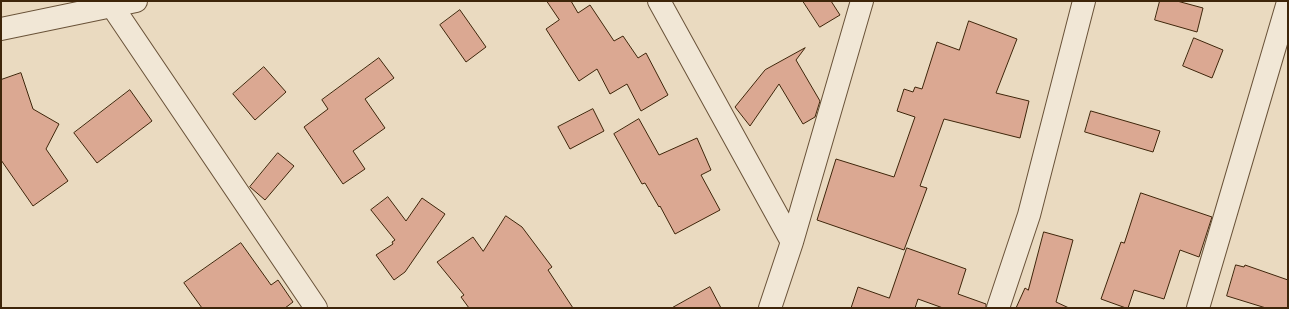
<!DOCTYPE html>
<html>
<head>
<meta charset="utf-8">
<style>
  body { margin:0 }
  #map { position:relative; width:1289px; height:309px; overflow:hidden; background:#eadac0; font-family:"IM FELL English",serif }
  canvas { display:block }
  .frame { position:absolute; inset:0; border:2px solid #3e250a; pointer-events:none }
</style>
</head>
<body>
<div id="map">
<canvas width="1289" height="309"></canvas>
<div class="frame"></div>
</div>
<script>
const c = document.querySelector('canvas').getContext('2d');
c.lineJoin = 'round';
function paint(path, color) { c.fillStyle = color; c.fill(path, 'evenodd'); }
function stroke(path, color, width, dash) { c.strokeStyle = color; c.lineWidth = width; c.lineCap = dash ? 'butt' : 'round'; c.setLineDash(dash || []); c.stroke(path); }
const building = new Path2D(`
  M 547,1 L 571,1 L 578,13 L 590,5 L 614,41 L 623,36 L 638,58 L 646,53 L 668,95 L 641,111 L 627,84 L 610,94 L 597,69 L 579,81 L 546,29 L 559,20 Z
  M 803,1 L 831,1 L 840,15 L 820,27 Z
  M 1160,1 L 1177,1 L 1203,8 L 1197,32 L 1155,20 Z
  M 460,10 L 486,47 L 466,62 L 440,25 Z
  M 969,21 L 1017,39 L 996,93 L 1029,101 L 1020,138 L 944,119 L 920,186 L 927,188 L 904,250 L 817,220 L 836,159 L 894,177 L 915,117 L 897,111 L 904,89 L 913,92 L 915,87 L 922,89 L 937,42 L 959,50 Z
  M 1194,38 L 1223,50 L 1212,78 L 1183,66 Z
  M 805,48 L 796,60 L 820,101 L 815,117 L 803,124 L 779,84 L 750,126 L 735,107 L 765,70 Z
  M 379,58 L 394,78 L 365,99 L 385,128 L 353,151 L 365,169 L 343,184 L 304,127 L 328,109 L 322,100 Z
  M 264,67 L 286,92 L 255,120 L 233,94 Z
  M 21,73 L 33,109 L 59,124 L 46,149 L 68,181 L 33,206 L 1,160 L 1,80 Z
  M 130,90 L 152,121 L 97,163 L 74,133 Z
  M 593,109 L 604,131 L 570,149 L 558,127 Z
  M 1091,111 L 1160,131 L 1153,152 L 1085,132 Z
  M 639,119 L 659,155 L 697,138 L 711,170 L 701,175 L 720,210 L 675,234 L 660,206 L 659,207 L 645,183 L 642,184 L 614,134 Z
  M 278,153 L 294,166 L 265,200 L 250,187 Z
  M 1141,193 L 1212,217 L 1199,257 L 1180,250 L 1164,299 L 1134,290 L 1128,308 L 1126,308 L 1101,299 L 1121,242 L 1124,243 Z
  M 388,197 L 406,221 L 422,198 L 445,214 L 405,272 L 394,280 L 376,255 L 393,244 L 392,242 L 395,240 L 371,210 Z
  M 506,216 L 522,227 L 552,267 L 548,270 L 573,308 L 469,308 L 461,297 L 464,295 L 437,262 L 473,237 L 483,251 Z
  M 1044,232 L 1073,240 L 1056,302 L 1069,308 L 1016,308 L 1025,288 L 1028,290 Z
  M 241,243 L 271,285 L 278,280 L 293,302 L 285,308 L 202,308 L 184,283 Z
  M 907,248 L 966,269 L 958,294 L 986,304 L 986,308 L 943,308 L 918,299 L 915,308 L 851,308 L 858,287 L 889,298 Z
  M 1236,265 L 1244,267 L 1245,265 L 1288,280 L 1288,308 L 1266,308 L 1227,296 Z
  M 710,287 L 721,308 L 672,308 Z`);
const street = new Path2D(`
  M 659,1 L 792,242
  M 112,6 L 316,308
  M 1,29 L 136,1
  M 770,308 L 792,242 L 862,1
  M 998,308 L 1029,215 L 1084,1
  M 1198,308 L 1288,2`);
paint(building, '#dba892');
stroke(building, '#3e250a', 1);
stroke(street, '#695238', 24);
stroke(street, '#f1e7d6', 22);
</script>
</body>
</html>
